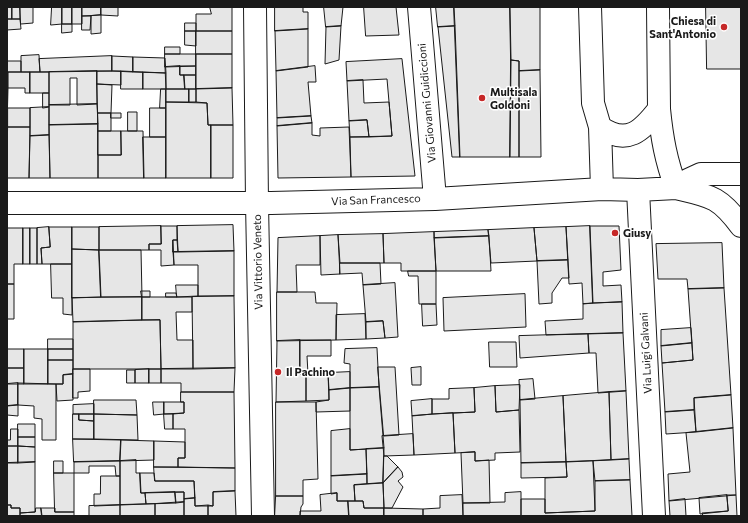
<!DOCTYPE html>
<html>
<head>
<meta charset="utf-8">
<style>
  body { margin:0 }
  #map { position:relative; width:748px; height:523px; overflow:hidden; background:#fff; font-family:Commissioner,sans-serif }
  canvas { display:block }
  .frame { position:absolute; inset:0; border:8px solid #1a1a1a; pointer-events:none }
</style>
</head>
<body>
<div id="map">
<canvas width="748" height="523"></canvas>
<div class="frame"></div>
</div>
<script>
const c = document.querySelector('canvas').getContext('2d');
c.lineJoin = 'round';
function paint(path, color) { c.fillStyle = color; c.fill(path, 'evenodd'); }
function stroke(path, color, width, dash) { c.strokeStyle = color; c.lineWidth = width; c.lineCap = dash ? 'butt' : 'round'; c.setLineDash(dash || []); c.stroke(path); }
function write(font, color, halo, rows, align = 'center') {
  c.font = font + ' Commissioner,sans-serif'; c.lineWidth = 3; c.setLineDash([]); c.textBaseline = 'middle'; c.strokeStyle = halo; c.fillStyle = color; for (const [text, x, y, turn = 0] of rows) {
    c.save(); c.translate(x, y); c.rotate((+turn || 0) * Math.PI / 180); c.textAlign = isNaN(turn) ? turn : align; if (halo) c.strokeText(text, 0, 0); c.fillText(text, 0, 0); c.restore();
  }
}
const building = new Path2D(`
  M 7,7 L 12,7 L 12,19 L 7,19 Z
  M 12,7 L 20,7 L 20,19 L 12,19 Z
  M 20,7 L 33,7 L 33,23 L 21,24 Z
  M 52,7 L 62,7 L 62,24 L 51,25 Z
  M 62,7 L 72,7 L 72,24 L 62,24 Z
  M 72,7 L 82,7 L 82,24 L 72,24 Z
  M 82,7 L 101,7 L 101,15 L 82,16 Z
  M 101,7 L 118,7 L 118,16 L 101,15 Z
  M 210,7 L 232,7 L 232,31 L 196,31 L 196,14 L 211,14 Z
  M 275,7 L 303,7 L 303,12 L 308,12 L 308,29 L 275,31 Z
  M 324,7 L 343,7 L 341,26 L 326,27 Z
  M 364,7 L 396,7 L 399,35 L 366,36 Z
  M 436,7 L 454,7 L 455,26 L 438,27 Z
  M 454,7 L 510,7 L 511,60 L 510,157 L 460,157 Z
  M 510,7 L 540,7 L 540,70 L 519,71 L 519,61 L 511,60 Z
  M 706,7 L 741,7 L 741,69 L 707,69 Z
  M 101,15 L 101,33 L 91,34 L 91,16 Z
  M 82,16 L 91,16 L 90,30 L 82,30 Z
  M 7,19 L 20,19 L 21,29 L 7,30 Z
  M 185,23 L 196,23 L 196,31 L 185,31 Z
  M 62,24 L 72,24 L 72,32 L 62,33 Z
  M 341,26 L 339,60 L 325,64 L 326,27 Z
  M 455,26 L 460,157 L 452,157 L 438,27 Z
  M 308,29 L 308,67 L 276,71 L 275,31 Z
  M 185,31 L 196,31 L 196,46 L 185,45 Z
  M 196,31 L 232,31 L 232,54 L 196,54 Z
  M 165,47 L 180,47 L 180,54 L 165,54 Z
  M 165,54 L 196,54 L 196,66 L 165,67 Z
  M 196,54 L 232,54 L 232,88 L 196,89 Z
  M 39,55 L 40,72 L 21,72 L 21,56 Z
  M 112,56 L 112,71 L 40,72 L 39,59 Z
  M 112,56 L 133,57 L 133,72 L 112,71 Z
  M 133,57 L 165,58 L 166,73 L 133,72 Z
  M 402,59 L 415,176 L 351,177 L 350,137 L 392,136 L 387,79 L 347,81 L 346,62 Z
  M 511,60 L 519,61 L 519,157 L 510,157 Z
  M 7,61 L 21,61 L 21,72 L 7,72 Z
  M 180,66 L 180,75 L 184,75 L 185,89 L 166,89 L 165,67 Z
  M 180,66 L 196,66 L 196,75 L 180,75 Z
  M 315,66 L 316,82 L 308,82 L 311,116 L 277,118 L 276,71 Z
  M 540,70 L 541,157 L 519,157 L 519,71 Z
  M 97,71 L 97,104 L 77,105 L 77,78 L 70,78 L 70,105 L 49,105 L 49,72 Z
  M 97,71 L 121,71 L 121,85 L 97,84 Z
  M 121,71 L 143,72 L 143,89 L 121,89 Z
  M 7,72 L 8,72 L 8,88 L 7,127 Z
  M 8,72 L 30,72 L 30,93 L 25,93 L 25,88 L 8,88 Z
  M 30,72 L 49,72 L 49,93 L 30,93 Z
  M 143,72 L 166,73 L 166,89 L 143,89 Z
  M 184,75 L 196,75 L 196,89 L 185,89 Z
  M 363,80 L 364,103 L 389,102 L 392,136 L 369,137 L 367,120 L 349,121 L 347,81 Z
  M 97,84 L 112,85 L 111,113 L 98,113 Z
  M 232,88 L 233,125 L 208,125 L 207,103 L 196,102 L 196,89 Z
  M 161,89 L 166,89 L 166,108 L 160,108 Z
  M 166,89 L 189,89 L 189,102 L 166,102 Z
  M 189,89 L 196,89 L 196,102 L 189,102 Z
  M 43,93 L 49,93 L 49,107 L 43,108 Z
  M 166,102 L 207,103 L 208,125 L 211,125 L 211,178 L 166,178 Z
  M 97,104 L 98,124 L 49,125 L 49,105 Z
  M 49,107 L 49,135 L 30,136 L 30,108 Z
  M 8,108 L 30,108 L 30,127 L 8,127 Z
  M 150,108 L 166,108 L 166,137 L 150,137 Z
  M 128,112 L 137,112 L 137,131 L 128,131 Z
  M 98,113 L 111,113 L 111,131 L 98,131 Z
  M 111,113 L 121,113 L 121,118 L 111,118 Z
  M 311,116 L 312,123 L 277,126 L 277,118 Z
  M 367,120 L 369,137 L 350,137 L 349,121 Z
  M 312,123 L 312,135 L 320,136 L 320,128 L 349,127 L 351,177 L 278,178 L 277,126 Z
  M 98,124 L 98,178 L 50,178 L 49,125 Z
  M 211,125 L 233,125 L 233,178 L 211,178 Z
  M 8,127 L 30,127 L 29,178 L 7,178 Z
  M 98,131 L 121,131 L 121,155 L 98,155 Z
  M 121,131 L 143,131 L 144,178 L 98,178 L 98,155 L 121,155 Z
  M 49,135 L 50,178 L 29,178 L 30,136 Z
  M 143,137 L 166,137 L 166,178 L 144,178 Z
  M 233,225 L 234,251 L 178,252 L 177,226 Z
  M 161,226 L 161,244 L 149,244 L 149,250 L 99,250 L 99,227 Z
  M 161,226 L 177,226 L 177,240 L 173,240 L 174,265 L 161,266 L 161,250 L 149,250 L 149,244 L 161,244 Z
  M 590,226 L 619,226 L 621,270 L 603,272 L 603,286 L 621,285 L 622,302 L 593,303 Z
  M 590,226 L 593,303 L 583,304 L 582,283 L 569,284 L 566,227 Z
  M 49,227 L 72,227 L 72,264 L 42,264 L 41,248 L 50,247 Z
  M 49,227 L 50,247 L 41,248 L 42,264 L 37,264 L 37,228 Z
  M 72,227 L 99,227 L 99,250 L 72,249 Z
  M 566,227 L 568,260 L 537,261 L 534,228 Z
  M 7,228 L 23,228 L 23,264 L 14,264 L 14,284 L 7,284 Z
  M 23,228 L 30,228 L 30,264 L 23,264 Z
  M 30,228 L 37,228 L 37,264 L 30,264 Z
  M 534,228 L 537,261 L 491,263 L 488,230 Z
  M 488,230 L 489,236 L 434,238 L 434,232 Z
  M 434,232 L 436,271 L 401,271 L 401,263 L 384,263 L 383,234 Z
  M 383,234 L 384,263 L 340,263 L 338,235 Z
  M 338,235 L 340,274 L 321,275 L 320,236 Z
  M 320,236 L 320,265 L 296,265 L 297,292 L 277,292 L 278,238 Z
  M 489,236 L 491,271 L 436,271 L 434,238 Z
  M 173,240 L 177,240 L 178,252 L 173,252 Z
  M 722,243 L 724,288 L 688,289 L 687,279 L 658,279 L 656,244 Z
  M 72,249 L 99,250 L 101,297 L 72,298 Z
  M 99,250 L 141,250 L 142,297 L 101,297 Z
  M 234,251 L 234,296 L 198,296 L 198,265 L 174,265 L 173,252 Z
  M 568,260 L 569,278 L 562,278 L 552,293 L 552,303 L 539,304 L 537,261 Z
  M 340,263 L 380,263 L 381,284 L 363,285 L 362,273 L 340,274 Z
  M 51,264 L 72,264 L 72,315 L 63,314 L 63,298 L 52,298 Z
  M 408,271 L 436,271 L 436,304 L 419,304 L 418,276 L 409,276 Z
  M 395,283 L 398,337 L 385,338 L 383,321 L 366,322 L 363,285 Z
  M 7,284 L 14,284 L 14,319 L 7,319 Z
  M 176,285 L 198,285 L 198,296 L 177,297 Z
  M 724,288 L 731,395 L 694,398 L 694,410 L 665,412 L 662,363 L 693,360 L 688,289 Z
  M 141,291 L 150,291 L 150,297 L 142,297 Z
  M 277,292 L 315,292 L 316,303 L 337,303 L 336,340 L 277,341 Z
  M 166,293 L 176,293 L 177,297 L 166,297 Z
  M 525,294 L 526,327 L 444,331 L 443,298 Z
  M 234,296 L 235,368 L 193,369 L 192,297 Z
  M 142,297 L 142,320 L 73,322 L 72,298 Z
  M 142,297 L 192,297 L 192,312 L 176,312 L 177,340 L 193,340 L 193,369 L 161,369 L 160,320 L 142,320 Z
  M 622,302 L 623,333 L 546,335 L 545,321 L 583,319 L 583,304 Z
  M 422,304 L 436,304 L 437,325 L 423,326 Z
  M 365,314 L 366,339 L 336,340 L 336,315 Z
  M 160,320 L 161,369 L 73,369 L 73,322 Z
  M 383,321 L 385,338 L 366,339 L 366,322 Z
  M 691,328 L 692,343 L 661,346 L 661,330 Z
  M 623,333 L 626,391 L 598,393 L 596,353 L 589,353 L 588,334 Z
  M 588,334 L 589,353 L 520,358 L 519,336 Z
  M 48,339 L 73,339 L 73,349 L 48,349 Z
  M 300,340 L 300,374 L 306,374 L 306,401 L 276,402 L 277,341 Z
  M 300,340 L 331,340 L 331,356 L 307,356 L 308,374 L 300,374 Z
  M 489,342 L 516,342 L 517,367 L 490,367 Z
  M 692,343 L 693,360 L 662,363 L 661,346 Z
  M 377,348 L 379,387 L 350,388 L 350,364 L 344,363 L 345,349 Z
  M 7,349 L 24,349 L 24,368 L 7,368 Z
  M 24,349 L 48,349 L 48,384 L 24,384 Z
  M 48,349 L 73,349 L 73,360 L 48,360 Z
  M 48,360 L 73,360 L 73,374 L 63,375 L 63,384 L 48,384 Z
  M 378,367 L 395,367 L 399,435 L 384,436 Z
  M 421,367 L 421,385 L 412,385 L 411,368 Z
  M 7,368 L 24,368 L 24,384 L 7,384 Z
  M 235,368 L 234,392 L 181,392 L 181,383 L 161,383 L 161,369 Z
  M 73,369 L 90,369 L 90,391 L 78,392 L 78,398 L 73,398 Z
  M 149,369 L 161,369 L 161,383 L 149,383 Z
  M 149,369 L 149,383 L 135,383 L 135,370 Z
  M 127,370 L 135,370 L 135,383 L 127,383 Z
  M 350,372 L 350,388 L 329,390 L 328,373 Z
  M 328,373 L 329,400 L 306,401 L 306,374 Z
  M 73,374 L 73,400 L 57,401 L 56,384 L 63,384 L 63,375 Z
  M 533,379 L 535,399 L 520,400 L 519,380 Z
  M 18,383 L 56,384 L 56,440 L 42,440 L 42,419 L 34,418 L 34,406 L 18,405 Z
  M 18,383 L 18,405 L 7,406 L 7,384 Z
  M 520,385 L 519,410 L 496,412 L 495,386 Z
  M 495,386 L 496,412 L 519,410 L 520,452 L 495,453 L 495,460 L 475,461 L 475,452 L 455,453 L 453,413 L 475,412 L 474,388 Z
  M 379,387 L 384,448 L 350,450 L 350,388 Z
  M 350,388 L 350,411 L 316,412 L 316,402 L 329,400 L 329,390 Z
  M 474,388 L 475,412 L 432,414 L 432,399 L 449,399 L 449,389 Z
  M 626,391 L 629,459 L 611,460 L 609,392 Z
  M 181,392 L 234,392 L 235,468 L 178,467 L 178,458 L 185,458 L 185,429 L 173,429 L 173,414 L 184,413 L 184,402 L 181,402 Z
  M 609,392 L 611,460 L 566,462 L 563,396 Z
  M 731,395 L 733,428 L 696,432 L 694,398 Z
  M 563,396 L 566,462 L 521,463 L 520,400 Z
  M 432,399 L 432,414 L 412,416 L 411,401 Z
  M 94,400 L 136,400 L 137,415 L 94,414 Z
  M 153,402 L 164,402 L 164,414 L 154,415 Z
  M 164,402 L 184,402 L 184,413 L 164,414 Z
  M 276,402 L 316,402 L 318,479 L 303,480 L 303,496 L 276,496 Z
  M 94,404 L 94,414 L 73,414 L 73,405 Z
  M 18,405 L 18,416 L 7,415 L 7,406 Z
  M 694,410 L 696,432 L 666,434 L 665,412 Z
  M 453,413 L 455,453 L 414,455 L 412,416 Z
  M 73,414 L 79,414 L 79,420 L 94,421 L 94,439 L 73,439 Z
  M 79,414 L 94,414 L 94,421 L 79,420 Z
  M 94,414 L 137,415 L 138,440 L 94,439 Z
  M 164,414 L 173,414 L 173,429 L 165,429 Z
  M 18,424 L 35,424 L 35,437 L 18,437 Z
  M 733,428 L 736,495 L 669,501 L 668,474 L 690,472 L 686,433 Z
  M 11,429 L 18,429 L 18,446 L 7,446 L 7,440 L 10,440 Z
  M 350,429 L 350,450 L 366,449 L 367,474 L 331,476 L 331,431 Z
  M 413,434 L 414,455 L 384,456 L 382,436 Z
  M 18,437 L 35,437 L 35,447 L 18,446 Z
  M 73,439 L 121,440 L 120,461 L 74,462 Z
  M 121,440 L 154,441 L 154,460 L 120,461 Z
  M 154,441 L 185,442 L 185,458 L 178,458 L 178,467 L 154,467 Z
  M 7,446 L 18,446 L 18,463 L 7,463 Z
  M 18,446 L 35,447 L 35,462 L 18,463 Z
  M 384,448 L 383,483 L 367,484 L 366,449 Z
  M 475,452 L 475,461 L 489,460 L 490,503 L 463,503 L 461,453 Z
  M 384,456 L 387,456 L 398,467 L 383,483 Z
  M 629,459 L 630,480 L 595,481 L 593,461 Z
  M 136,460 L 136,473 L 140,473 L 141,493 L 145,493 L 146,504 L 120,505 L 120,461 Z
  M 54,461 L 63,461 L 63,473 L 54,473 Z
  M 120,461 L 120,476 L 116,476 L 115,466 L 89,466 L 89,473 L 74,473 L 74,462 Z
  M 593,461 L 595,511 L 545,513 L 545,478 L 567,477 L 566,462 Z
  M 35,462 L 35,512 L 20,513 L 20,508 L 11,508 L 11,505 L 7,505 L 7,463 Z
  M 566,462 L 567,477 L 521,478 L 521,463 Z
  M 154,467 L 235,468 L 235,491 L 213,492 L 213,506 L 195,506 L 194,481 L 155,481 Z
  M 398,467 L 402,472 L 403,477 L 398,481 L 403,487 L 392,508 L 384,508 L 383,483 Z
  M 54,473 L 74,473 L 74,512 L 55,512 Z
  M 140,473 L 154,473 L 155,481 L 194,481 L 195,498 L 184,499 L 184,492 L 141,493 Z
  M 367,474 L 367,484 L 354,485 L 355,501 L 337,501 L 337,493 L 331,494 L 331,476 Z
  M 101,476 L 120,476 L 120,505 L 94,506 L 94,494 L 100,494 Z
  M 630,480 L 632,516 L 521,516 L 521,499 L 545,499 L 545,513 L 595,511 L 595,481 Z
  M 383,483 L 384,508 L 364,508 L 363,501 L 355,501 L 354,485 Z
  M 235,491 L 236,516 L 208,516 L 208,505 L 213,506 L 213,492 Z
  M 175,492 L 176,503 L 146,504 L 145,493 Z
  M 175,492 L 184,492 L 184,502 L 176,503 Z
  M 521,492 L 521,516 L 463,516 L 463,503 L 505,502 L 505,493 Z
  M 337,493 L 337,501 L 348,501 L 349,516 L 300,516 L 300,511 L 321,511 L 320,495 Z
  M 462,495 L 463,516 L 423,516 L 423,509 L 440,508 L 440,496 Z
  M 727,495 L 736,495 L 737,516 L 703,516 L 702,513 L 728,511 Z
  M 727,495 L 728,511 L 700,514 L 699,498 Z
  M 276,496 L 303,496 L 303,504 L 301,507 L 300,516 L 275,516 Z
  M 195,498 L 195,506 L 208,505 L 208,516 L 184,516 L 184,499 Z
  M 685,499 L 686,516 L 670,516 L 669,501 Z
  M 348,501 L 363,501 L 364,508 L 384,508 L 384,516 L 349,516 Z
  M 184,502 L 184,516 L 155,516 L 155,504 Z
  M 155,504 L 155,516 L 120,516 L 120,505 Z
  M 7,505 L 11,505 L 11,508 L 20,508 L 20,516 L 7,516 Z
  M 120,505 L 120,516 L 89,516 L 89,506 Z
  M 36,508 L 41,508 L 42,516 L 20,516 L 20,513 L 35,512 Z
  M 41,508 L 55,508 L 55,512 L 74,512 L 74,516 L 42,516 Z
  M 384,508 L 423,509 L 423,516 L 384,516 Z`);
const minor = new Path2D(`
  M 255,7 L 257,203 L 263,516
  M 419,7 L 435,199
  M 590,7 L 593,103 L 600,127 L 602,189
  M 658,7 L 659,109 C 662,139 666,160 676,188 C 710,196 719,196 741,226
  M 600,127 C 627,146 642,131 659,109
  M 638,190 L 654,516
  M 7,203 L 271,203 L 435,199 L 602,189 L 638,190 L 676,188 L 688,180 L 701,174 L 741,174`);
const markers = [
  [724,27,4,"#c62828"],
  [482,98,4,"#c62828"],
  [615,233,4,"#c62828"],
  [278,372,4,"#c62828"]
];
const poiNames = [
  ["Chiesa di",716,21,"right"],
  ["Sant'Antonio",716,34,"right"],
  ["Multisala",490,92],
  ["Goldoni",490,105],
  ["Giusy",623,233],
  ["Il Pachino",286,372]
];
const streetNames = [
  ["Via Giovanni Guidiccioni",427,103,-95],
  ["Via San Francesco",376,200,-2],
  ["Via Vittorio Veneto",258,262,-91],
  ["Via Luigi Galvani",646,353,-93]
];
paint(building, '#e6e6e6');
stroke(building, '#1a1a1a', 1);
stroke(minor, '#1a1a1a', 24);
stroke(minor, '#fff', 22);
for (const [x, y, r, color] of markers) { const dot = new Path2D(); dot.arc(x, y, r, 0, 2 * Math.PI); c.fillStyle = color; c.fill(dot); stroke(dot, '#fff', 1.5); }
write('bold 11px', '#1a1a1a', '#fff', poiNames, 'left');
write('11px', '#1a1a1a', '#fff', streetNames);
</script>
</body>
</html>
